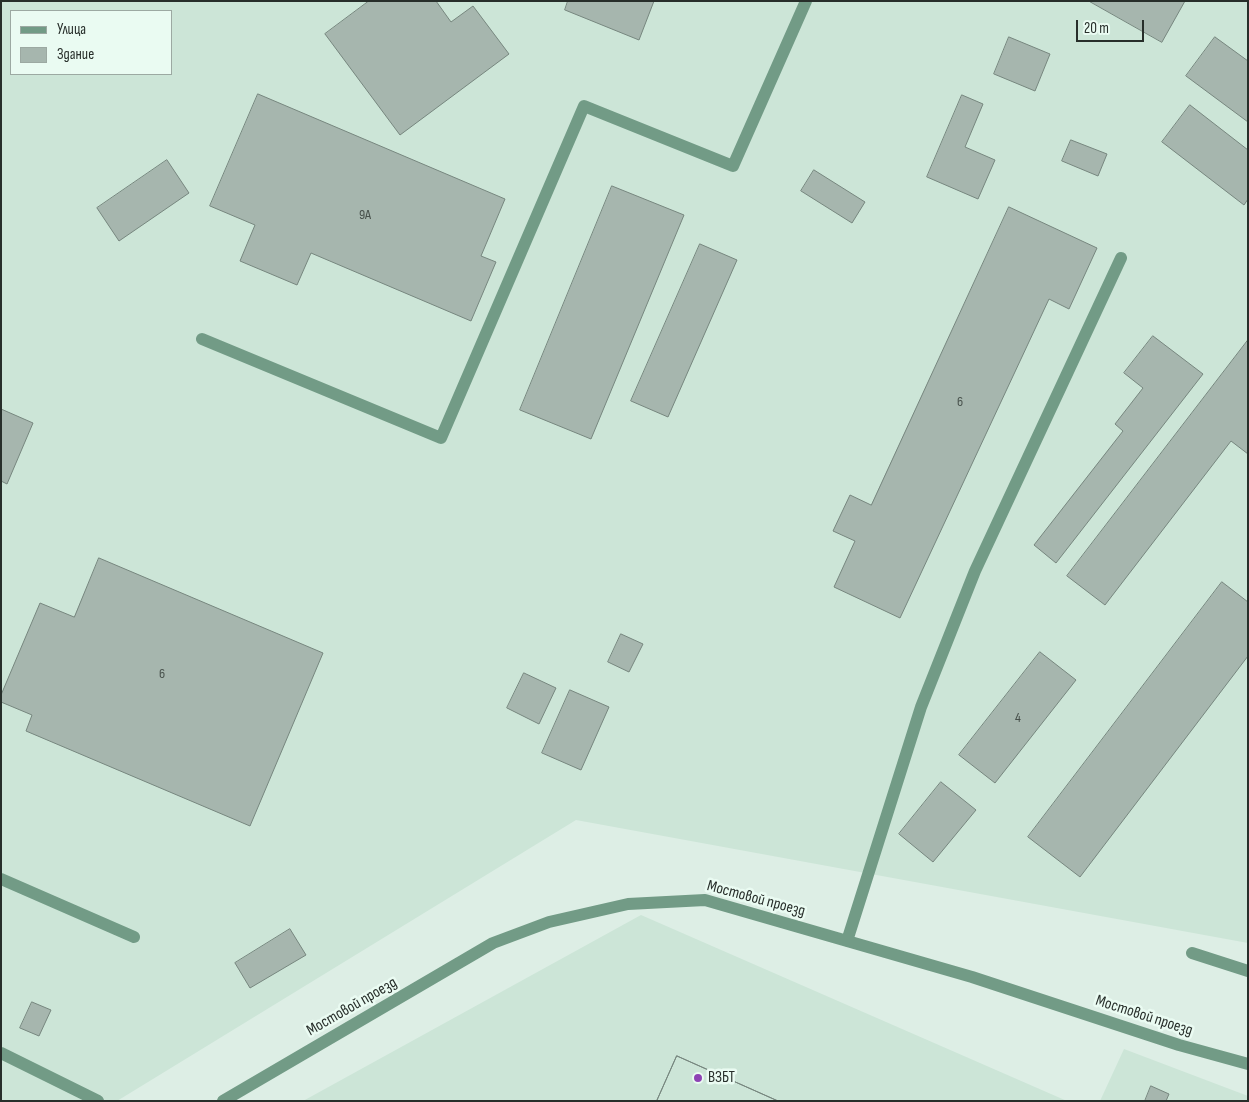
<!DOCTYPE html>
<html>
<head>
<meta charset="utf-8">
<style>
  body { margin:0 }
  #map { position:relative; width:1249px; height:1102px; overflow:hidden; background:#ddeee5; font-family:"Sofia Sans Condensed",sans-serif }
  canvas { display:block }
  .frame { position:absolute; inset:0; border:2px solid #272e2a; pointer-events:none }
  .legend { position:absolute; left:10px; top:10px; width:162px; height:65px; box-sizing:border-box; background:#eafbf2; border:1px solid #9ca9a2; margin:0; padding:6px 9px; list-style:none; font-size:15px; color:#272e2a }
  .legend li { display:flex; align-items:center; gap:10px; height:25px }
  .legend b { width:25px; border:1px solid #9ca9a2 }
  .scale { position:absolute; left:1076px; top:20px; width:68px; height:22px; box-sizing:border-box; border:2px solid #272e2a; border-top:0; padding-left:6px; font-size:15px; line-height:18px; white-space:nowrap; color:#272e2a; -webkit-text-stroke:4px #eafbf2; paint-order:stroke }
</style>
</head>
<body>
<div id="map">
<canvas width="1249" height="1102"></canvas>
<div class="frame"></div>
<ul class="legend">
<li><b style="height:6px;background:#729b86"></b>Улица</li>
<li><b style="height:14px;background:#a6b6ae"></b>Здание</li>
</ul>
<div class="scale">20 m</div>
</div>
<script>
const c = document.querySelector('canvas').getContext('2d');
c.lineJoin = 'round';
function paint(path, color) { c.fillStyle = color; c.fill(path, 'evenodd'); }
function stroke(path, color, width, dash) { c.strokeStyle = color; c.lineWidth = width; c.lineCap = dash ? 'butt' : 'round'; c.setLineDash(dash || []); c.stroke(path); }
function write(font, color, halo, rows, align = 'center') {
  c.font = font + ' "Sofia Sans Condensed",sans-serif'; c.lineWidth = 5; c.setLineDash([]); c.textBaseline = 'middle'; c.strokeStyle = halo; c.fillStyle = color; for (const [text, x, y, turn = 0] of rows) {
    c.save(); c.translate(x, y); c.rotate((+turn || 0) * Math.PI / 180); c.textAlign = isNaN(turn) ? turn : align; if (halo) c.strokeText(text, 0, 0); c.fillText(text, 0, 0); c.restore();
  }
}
const built = new Path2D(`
  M 1,1 L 1248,1 L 1248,943 L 576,820 L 117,1101 L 1,1101 ZM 11,11 L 171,11 L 171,74 L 11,74 Z
  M 641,915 L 1067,1101 L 303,1101 Z
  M 1124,1049 L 1248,1096 L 1248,1101 L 1100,1101 Z`);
const building = new Path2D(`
  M 369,1 L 436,1 L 451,22 L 473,6 L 509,54 L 400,135 L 325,34 Z
  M 568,1 L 654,1 L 639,40 L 565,10 Z
  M 1089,1 L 1185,1 L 1162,42 Z
  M 1009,37 L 1050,54 L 1035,91 L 994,74 Z
  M 1215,37 L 1248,61 L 1248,122 L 1186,76 Z
  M 258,94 L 505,199 L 481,256 L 496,262 L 471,321 L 311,253 L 297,285 L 240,261 L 255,225 L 210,206 Z
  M 962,95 L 983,104 L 965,147 L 995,160 L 978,199 L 927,177 Z
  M 1190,105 L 1248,150 L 1248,199 L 1244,205 L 1162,142 Z
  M 1071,140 L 1107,154 L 1098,176 L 1062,161 Z
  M 167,160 L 189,193 L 119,241 L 97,208 Z
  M 814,170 L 865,202 L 852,223 L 801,191 Z
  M 612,186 L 684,215 L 591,439 L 520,410 Z
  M 1009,207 L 1097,248 L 1069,309 L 1049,299 L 900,618 L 834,587 L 855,541 L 833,531 L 850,495 L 871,505 Z
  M 700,244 L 737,260 L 668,417 L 631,401 Z
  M 1153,336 L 1203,374 L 1056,563 L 1034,545 L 1123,431 L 1115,424 L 1143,388 L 1124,373 Z
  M 1248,340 L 1248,454 L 1231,441 L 1105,605 L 1067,576 Z
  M 1,409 L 33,423 L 7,484 L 1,481 Z
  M 99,558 L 323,653 L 250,826 L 26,731 L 32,715 L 1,702 L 1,695 L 40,603 L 74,617 Z
  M 1222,582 L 1248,602 L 1248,656 L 1080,877 L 1028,837 Z
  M 621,634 L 643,644 L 629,672 L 608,662 Z
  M 1040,652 L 1076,680 L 995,783 L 959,755 Z
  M 524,673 L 556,688 L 539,724 L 507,708 Z
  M 570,690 L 609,707 L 581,770 L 542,753 Z
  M 941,782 L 976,810 L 933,862 L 899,834 Z
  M 290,929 L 306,955 L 250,988 L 235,963 Z
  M 32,1002 L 51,1010 L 39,1036 L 20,1028 Z
  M 677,1056 L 778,1101 L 657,1101 Z
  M 677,1056 L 778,1101 L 657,1101 Z
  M 1151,1086 L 1169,1094 L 1166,1101 L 1145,1101 Z`);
const minor = new Path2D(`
  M 202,339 L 441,438 L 584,106 L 733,166 L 806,1
  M 1,879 L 134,937
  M 847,941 L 921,707 L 975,571 L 1121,258
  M 1192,953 L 1248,971
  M 1,1053 L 98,1101
  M 223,1101 L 493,943 L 549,922 L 628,904 L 705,900 L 972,977 L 1179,1045 L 1248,1064`);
const markers = [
  [698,1078,5,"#8e43b4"]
];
const numberNames = [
  ["9А",365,215],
  ["6",960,402],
  ["6",162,674],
  ["4",1018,718]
];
const streetNames = [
  ["Мостовой проезд",756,899,15],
  ["Мостовой проезд",352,1007,-30],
  ["Мостовой проезд",1144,1016,18]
];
const poiNames = [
  ["ВЗБТ",708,1078]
];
paint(built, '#cce5d7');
paint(building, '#a6b6ae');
stroke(building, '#77877f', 1);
stroke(minor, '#729b86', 12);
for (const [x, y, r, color] of markers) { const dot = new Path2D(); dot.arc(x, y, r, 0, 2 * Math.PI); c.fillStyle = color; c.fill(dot); stroke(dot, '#eafbf2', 2); }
write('14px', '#47504b', null, numberNames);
write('16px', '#272e2a', '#eafbf2', streetNames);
write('16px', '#272e2a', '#eafbf2', poiNames, 'left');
</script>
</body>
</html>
